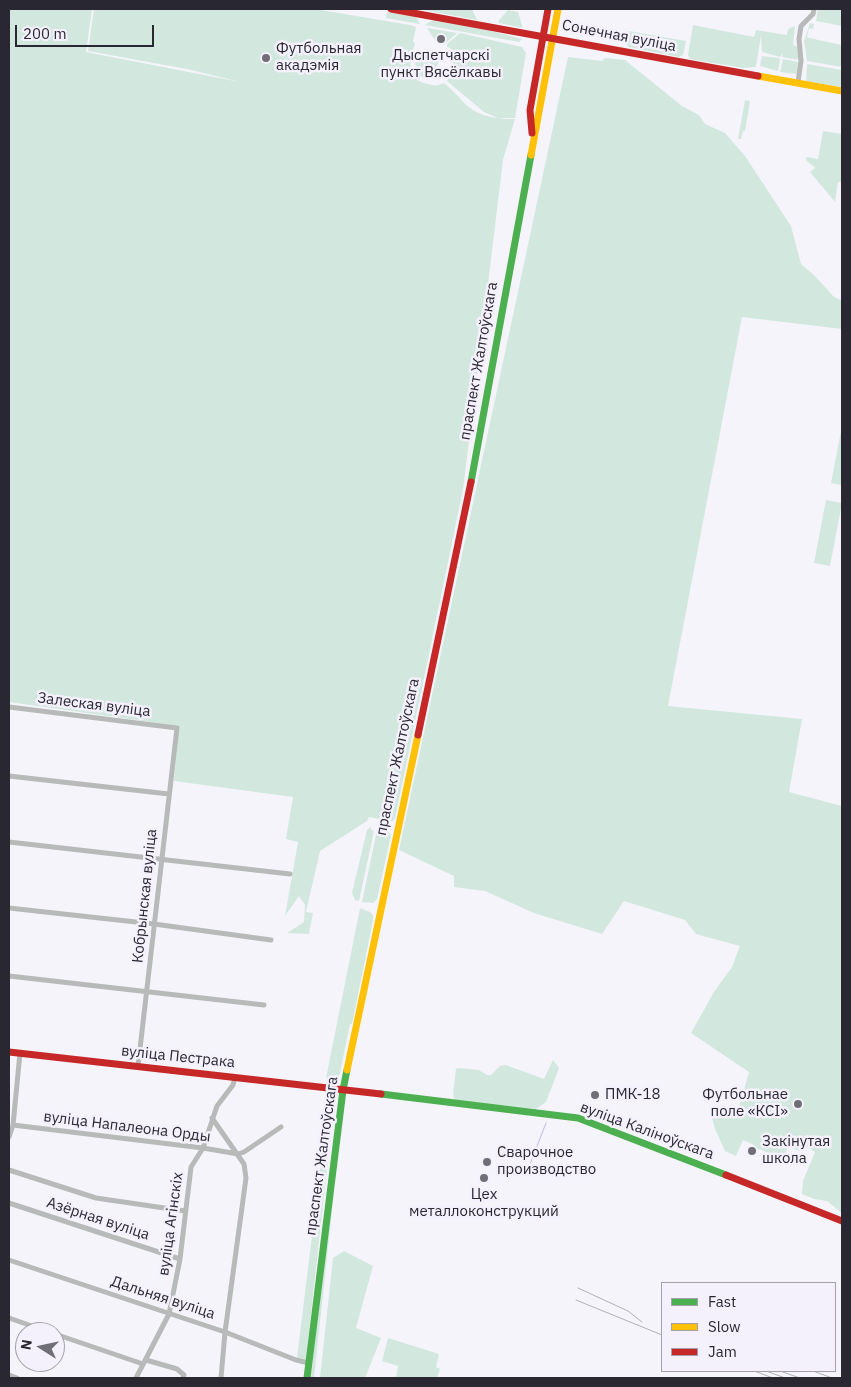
<!DOCTYPE html>
<html>
<head>
<meta charset="utf-8">
<style>
  body { margin:0 }
  #map { position:relative; width:851px; height:1387px; overflow:hidden; background:#f5f4fa; font-family:"IBM Plex Sans",sans-serif }
  canvas { display:block }
  .frame { position:absolute; inset:0; border:10px solid #292731; pointer-events:none }
  .legend { position:absolute; left:661px; top:1282px; width:175px; height:90px; box-sizing:border-box; background:#f4f1fd; border:1px solid #a3a0ab; margin:0; padding:6px 9px; list-style:none; font-size:15px; color:#292731 }
  .legend li { display:flex; align-items:center; gap:10px; height:25px }
  .legend b { width:25px; border:1px solid #a3a0ab }
  .north { position:absolute; left:15px; top:1322px; width:50px; height:50px; box-sizing:border-box; background:#f4f1fd; border:1px solid #a3a0ab; border-radius:50%; rotate:280deg; font-size:14px; font-weight:700; line-height:20px; text-align:center; color:#292731 }
  .north::after { content:''; display:block; margin:auto; width:18px; height:22px; background:#706f77; clip-path:polygon(50% 0,100% 100%,50% 72%,0 100%) }
  .scale { position:absolute; left:15px; top:25px; width:139px; height:22px; box-sizing:border-box; border:2px solid #292731; border-top:0; padding-left:6px; font-size:15px; line-height:18px; white-space:nowrap; color:#292731; -webkit-text-stroke:4px #f4f1fd; paint-order:stroke }
</style>
</head>
<body>
<div id="map">
<canvas width="851" height="1387"></canvas>
<div class="frame"></div>
<ul class="legend">
<li><b style="height:6px;background:#4caf50"></b>Fast</li>
<li><b style="height:6px;background:#ffc107"></b>Slow</li>
<li><b style="height:6px;background:#c62828"></b>Jam</li>
</ul>
<div class="north">N</div>
<div class="scale">200 m</div>
</div>
<script>
const c = document.querySelector('canvas').getContext('2d');
c.lineJoin = 'round';
function paint(path, color) { c.fillStyle = color; c.fill(path, 'evenodd'); }
function stroke(path, color, width, dash) { c.strokeStyle = color; c.lineWidth = width; c.lineCap = dash ? 'butt' : 'round'; c.setLineDash(dash || []); c.stroke(path); }
function write(font, color, halo, rows, align = 'center') {
  c.font = font + ' "IBM Plex Sans",sans-serif'; c.lineWidth = 5; c.setLineDash([]); c.textBaseline = 'middle'; c.strokeStyle = halo; c.fillStyle = color; for (const [text, x, y, turn = 0] of rows) {
    c.save(); c.translate(x, y); c.rotate((+turn || 0) * Math.PI / 180); c.textAlign = isNaN(turn) ? turn : align; if (halo) c.strokeText(text, 0, 0); c.fillText(text, 0, 0); c.restore();
  }
}
const green = new Path2D(`
  M 9,9 L 92,9 L 86,52 L 240,82 L 187,69 L 88,51 L 94,9 L 315,9 L 410,25 L 416,27 L 413,42 L 415,43 C 411,61 403,79 428,84 C 434,86 438,86 444,83 C 455,91 463,104 473,110 C 486,118 500,119 515,119 L 503,160 L 463,490 L 395,818 L 393,821 L 385,823 L 379,819 L 369,817 L 367,821 L 320,851 L 306,912 L 313,913 L 309,934 L 287,933 L 304,922 L 305,905 L 299,896 L 285,916 L 298,842 L 286,839 L 293,797 L 174,781 L 179,726 L 9,702 Z
  M 419,9 L 472,9 L 477,20 Z
  M 818,9 L 842,9 L 842,26 L 816,21 Z
  M 508,10 L 518,12 L 523,28 L 499,23 L 499,20 Z
  M 387,12 L 416,17 L 420,24 L 386,18 Z
  M 436,20 L 488,30 L 522,39 L 519,42 L 425,25 L 431,21 Z
  M 810,23 L 814,24 L 813,29 L 809,28 L 807,37 L 809,38 L 842,45 L 842,67 L 807,61 L 804,41 Z
  M 693,25 L 754,37 L 756,30 L 787,35 L 788,29 L 795,26 L 793,45 L 798,47 L 800,60 L 782,57 L 783,52 L 780,57 L 762,52 L 761,35 L 756,67 L 743,68 L 690,59 L 688,55 Z
  M 427,28 L 457,33 L 446,43 L 444,42 L 444,38 L 439,37 L 438,41 L 435,40 Z
  M 629,31 L 686,41 L 683,55 L 679,57 L 629,47 L 627,45 Z
  M 460,33 L 522,47 L 526,53 L 515,118 L 498,118 L 484,112 L 447,81 C 453,71 456,59 450,48 L 447,47 L 447,44 Z
  M 426,49 L 434,51 L 439,57 C 438,67 436,77 424,78 L 417,74 L 415,64 L 419,53 Z
  M 762,56 L 779,58 L 780,60 L 778,71 L 760,66 Z
  M 568,57 L 602,61 L 605,58 L 625,60 L 682,106 L 699,115 L 705,124 L 725,133 L 745,156 L 791,226 L 801,264 L 815,276 L 833,296 L 838,299 L 842,300 L 842,329 L 742,317 L 668,706 L 802,719 L 789,792 L 842,806 L 842,1213 L 827,1201 L 814,1199 L 802,1194 L 803,1181 L 815,1152 L 807,1147 L 800,1151 L 788,1147 L 783,1159 L 754,1147 L 754,1145 L 743,1140 L 736,1156 L 725,1151 L 715,1129 L 709,1107 L 737,1114 L 749,1072 L 691,1033 L 714,992 L 732,967 L 740,946 L 696,934 L 685,920 L 624,901 L 602,934 L 534,913 L 485,891 L 454,887 L 454,876 L 399,850 Z
  M 783,59 L 798,62 L 797,74 L 780,72 Z
  M 807,64 L 842,70 L 842,87 L 806,81 Z
  M 745,100 L 750,101 L 745,131 L 743,131 L 741,139 L 738,139 Z
  M 823,131 L 842,134 L 841,182 L 838,182 L 835,202 L 810,172 L 815,168 L 806,160 L 806,157 L 818,159 Z
  M 842,426 L 842,485 L 831,483 Z
  M 826,500 L 842,503 L 830,566 L 814,563 Z
  M 371,827 L 371,830 L 374,831 L 359,901 L 355,900 L 352,893 L 367,830 Z
  M 384,828 L 387,829 L 391,835 L 377,899 L 373,903 L 362,902 L 377,830 L 382,831 Z
  M 360,908 L 370,912 L 373,915 L 373,920 L 352,1024 L 350,1024 L 340,1073 L 337,1079 L 326,1078 Z
  M 553,1060 L 559,1068 L 546,1102 L 536,1109 L 456,1101 L 454,1099 L 453,1093 L 456,1069 L 459,1068 L 479,1070 L 487,1075 L 491,1075 L 500,1066 L 506,1065 L 544,1079 Z
  M 327,1113 L 333,1114 L 306,1359 L 297,1358 Z
  M 332,1192 L 334,1192 L 314,1378 L 311,1378 Z
  M 344,1251 L 373,1266 L 356,1328 L 381,1338 L 365,1378 L 320,1378 L 333,1258 Z
  M 388,1338 L 439,1354 L 436,1367 L 440,1369 L 437,1378 L 396,1378 L 398,1366 L 382,1361 Z`);
const stream = new Path2D(`
  M 531,1174 L 527,1172 L 546,1123`);
const street = new Path2D(`
  M 798,82 L 801,61 L 799,39 L 801,26 L 813,14 L 814,9
  M 9,707 L 177,728 L 138,1066
  M 9,776 L 169,794
  M 9,842 L 290,874
  M 9,908 L 154,924 L 271,940
  M 9,976 L 264,1005
  M 212,1118 L 244,1164 L 246,1178 L 225,1332 L 221,1378
  M 13,1125 L 203,1148 L 238,1154 L 244,1152 L 281,1127
  M 9,1137 L 13,1125 L 20,1053
  M 9,1170 L 96,1198 L 185,1211
  M 9,1203 L 180,1259
  M 9,1260 L 225,1332 L 296,1360 L 309,1363
  M 9,1318 L 49,1332
  M 55,1334 L 143,1364
  M 146,1360 L 177,1369 L 184,1375 L 183,1378
  M 9,1375 L 17,1378
  M 136,1378 L 169,1314 L 180,1259 L 191,1167 L 203,1148 L 217,1106 L 233,1085 L 235,1077`);
const fast = new Path2D(`
  M 471,482 L 531,155
  M 381,1094 L 578,1118 L 726,1175
  M 307,1378 L 343,1090 L 347,1070`);
const slow = new Path2D(`
  M 758,76 L 842,91
  M 531,155 L 558,9
  M 347,1070 L 418,735`);
const jam = new Path2D(`
  M 391,9 L 758,76
  M 532,133 L 530,110 L 548,9
  M 418,735 L 471,482
  M 9,1052 L 381,1094
  M 726,1175 L 842,1221`);
const rail = new Path2D(`
  M 578,1288 L 628,1311 L 642,1322
  M 576,1300 L 662,1335
  M 754,1371 L 773,1378
  M 766,1371 L 785,1378
  M 780,1371 L 800,1378
  M 813,1371 L 832,1378`);
const markers = [
  [441,39,5,"#706f77"],
  [266,58,5,"#706f77"],
  [595,1095,5,"#706f77"],
  [798,1104,5,"#706f77"],
  [752,1151,5,"#706f77"],
  [487,1162,5,"#706f77"],
  [484,1178,5,"#706f77"]
];
const streetNames = [
  ["Сонечная вуліца",619,36,11],
  ["праспект Жалтоўскага",479,361,-80],
  ["Залеская вуліца",94,705,7],
  ["праспект Жалтоўскага",398,757,-78],
  ["Кобрынская вуліца",145,896,-84],
  ["вуліца Пестрака",178,1057,6],
  ["вуліца Напалеона Орды",127,1127,7],
  ["вуліца Каліноўскага",647,1131,20],
  ["праспект Жалтоўскага",322,1156,-82],
  ["Азёрная вуліца",98,1219,18],
  ["вуліца Агінскіх",171,1224,-82],
  ["Дальняя вуліца",163,1298,18]
];
const poiNames = [
  ["Футбольная",276,49],
  ["акадэмія",276,66],
  ["Дыспетчарскі",441,56,"center"],
  ["пункт Вясёлкавы",441,73,"center"],
  ["ПМК-18",605,1095],
  ["Футбольнае",788,1095,"right"],
  ["поле «КСІ»",788,1112,"right"],
  ["Закінутая",762,1142],
  ["школа",762,1159],
  ["Сварочное",497,1153],
  ["производство",497,1170],
  ["Цех",484,1195,"center"],
  ["металлоконструкций",484,1212,"center"]
];
paint(green, '#d2e8de');
stroke(stream, '#c2b8de', 1);
stroke(street, '#b7bab9', 5);
stroke(fast, '#4caf50', 7);
stroke(slow, '#ffc107', 7);
stroke(jam, '#c62828', 7);
stroke(rail, '#b0b1b3', 1);
for (const [x, y, r, color] of markers) { const dot = new Path2D(); dot.arc(x, y, r, 0, 2 * Math.PI); c.fillStyle = color; c.fill(dot); stroke(dot, '#f4f1fd', 2); }
write('15px', '#292731', '#f4f1fd', streetNames);
write('15px', '#292731', '#f4f1fd', poiNames, 'left');
</script>
</body>
</html>
